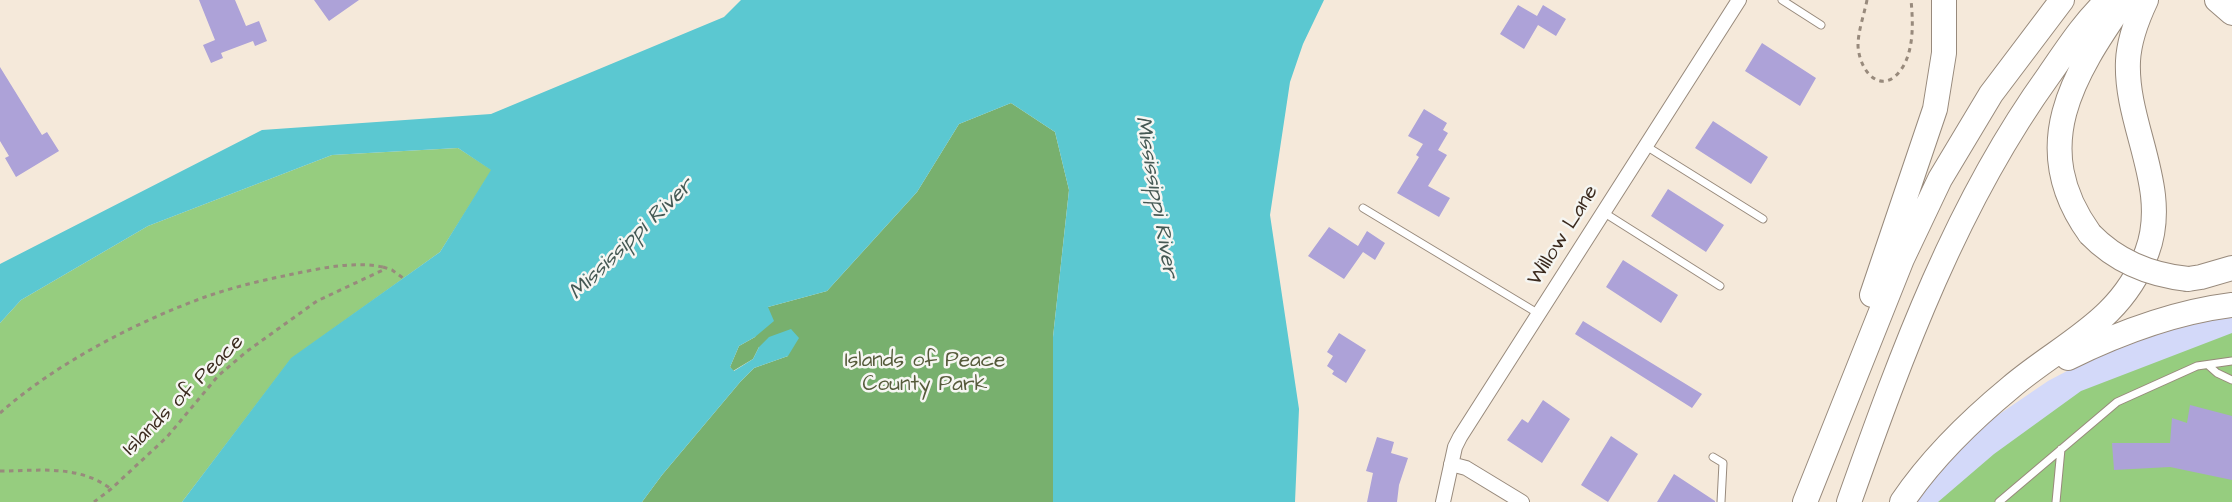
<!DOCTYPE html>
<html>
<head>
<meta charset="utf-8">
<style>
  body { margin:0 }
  canvas { display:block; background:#f5e9da }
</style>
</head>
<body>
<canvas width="2232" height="502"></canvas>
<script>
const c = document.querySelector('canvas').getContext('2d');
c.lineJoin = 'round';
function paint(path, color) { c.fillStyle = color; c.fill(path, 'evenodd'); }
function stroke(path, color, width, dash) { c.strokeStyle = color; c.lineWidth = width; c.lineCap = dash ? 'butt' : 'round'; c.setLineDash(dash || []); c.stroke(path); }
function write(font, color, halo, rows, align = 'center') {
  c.font = font + ' "Architects Daughter",sans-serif'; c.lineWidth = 5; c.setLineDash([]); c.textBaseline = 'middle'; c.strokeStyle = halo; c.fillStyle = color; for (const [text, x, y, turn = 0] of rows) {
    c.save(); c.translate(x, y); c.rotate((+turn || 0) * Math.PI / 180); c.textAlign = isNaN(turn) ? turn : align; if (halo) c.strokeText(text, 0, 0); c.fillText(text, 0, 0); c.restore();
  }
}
const built = new Path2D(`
  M 2232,312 L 2232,502 L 1914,502 L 1979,428 L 2048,381 L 2103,352 L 2176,324 Z`);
const green = new Path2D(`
  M 458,148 L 492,170 L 440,252 L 291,359 L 182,502 L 0,502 L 0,323 L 21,300 L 148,226 L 332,155 Z
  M 2232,333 L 2232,502 L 1938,502 L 1994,454 L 2081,391 Z`);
const forest = new Path2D(`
  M 1011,103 L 1055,132 L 1069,190 L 1053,337 L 1053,502 L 642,502 L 662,475 L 741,381 L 754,368 L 788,356 L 759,347 L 753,359 L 733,371 L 730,367 L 739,346 L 755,337 L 768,307 L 827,291 L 917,192 L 959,124 Z`);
const water = new Path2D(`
  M 741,0 L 1324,0 L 1303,44 L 1290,82 L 1270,215 L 1299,409 L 1295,502 L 1053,502 L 1053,337 L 1069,190 L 1055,132 L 1011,103 L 959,124 L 917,192 L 827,291 L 768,307 L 774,321 L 755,337 L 739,346 L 730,367 L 734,371 L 753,359 L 759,347 L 769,337 L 791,329 L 799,338 L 788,356 L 754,368 L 741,381 L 662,475 L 642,502 L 182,502 L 291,358 L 440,252 L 491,170 L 458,148 L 332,155 L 148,226 L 21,300 L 0,323 L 0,264 L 262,130 L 491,114 L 724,17 Z`);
const building = new Path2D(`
  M 199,0 L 235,0 L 246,26 L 259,21 L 267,41 L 255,46 L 253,41 L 221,53 L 223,58 L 211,63 L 203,45 L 215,40 Z
  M 314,0 L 359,0 L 329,21 Z
  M 1518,5 L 1537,16 L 1543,5 L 1566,19 L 1556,36 L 1538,25 L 1524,49 L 1500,34 Z
  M 1762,43 L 1816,78 L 1800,106 L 1745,71 Z
  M 0,67 L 42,135 L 47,132 L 59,151 L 16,177 L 5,158 L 9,156 L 0,141 Z
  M 1424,109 L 1447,123 L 1443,130 L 1448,133 L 1438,150 L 1447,155 L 1428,186 L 1450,198 L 1439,217 L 1397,193 L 1419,157 L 1416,155 L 1423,144 L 1408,136 Z
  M 1713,121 L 1768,157 L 1751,184 L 1695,148 Z
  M 1668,189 L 1724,225 L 1706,252 L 1651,216 Z
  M 1329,227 L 1358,246 L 1367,231 L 1385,243 L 1375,260 L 1363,252 L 1344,279 L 1308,256 Z
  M 1623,260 L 1678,295 L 1661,323 L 1606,287 Z
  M 1583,321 L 1702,394 L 1692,408 L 1575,334 Z
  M 1339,333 L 1366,350 L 1346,383 L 1332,374 L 1334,371 L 1327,366 L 1333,356 L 1327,352 Z
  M 1543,400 L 1570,419 L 1542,463 L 1507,440 L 1522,419 L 1528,423 Z
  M 2190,405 L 2232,416 L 2232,480 L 2170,467 L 2114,470 L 2112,443 L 2170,443 L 2172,418 L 2187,423 Z
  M 1611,436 L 1638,454 L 1608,502 L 1581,485 Z
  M 1377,437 L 1394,442 L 1391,453 L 1408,458 L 1399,485 L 1397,502 L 1367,502 L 1373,473 L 1366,471 Z
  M 1674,474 L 1715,501 L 1715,502 L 1657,502 Z`);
const path = new Path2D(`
  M 1867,0 C 1864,15 1858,31 1858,46 C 1860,75 1885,98 1904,65 C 1914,46 1913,21 1911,0
  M 383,267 L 392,270 L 403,278
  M 0,413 C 55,364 136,322 205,297 C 233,287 264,280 293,274 C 322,268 354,261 383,267 L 383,270 L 317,301 L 246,352 L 218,376 L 167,437 L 111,489 L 94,502
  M 0,471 C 38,471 78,464 111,489`);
const service = new Path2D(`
  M 1782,0 L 1821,25
  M 1646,146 L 1763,219
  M 1363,208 L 1539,314
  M 1603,212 L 1720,286
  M 2208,365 L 2217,373 L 2232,380
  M 1713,457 L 1723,463 L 1721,502
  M 1999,502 L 2117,402 L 2197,366 L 2232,361
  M 2056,502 L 2061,449`);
const minor = new Path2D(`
  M 1451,464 L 1466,468 L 1522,502
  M 1443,502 L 1455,447 L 1460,437 L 1739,0`);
const motorway = new Path2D(`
  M 2217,0 L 2232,13
  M 2090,234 C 2027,147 2073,75 2125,0
  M 2188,279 L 2201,277 L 2232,268
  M 1872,295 L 1935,109 L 1944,53 L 1944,0
  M 2068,358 C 2119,333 2175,312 2232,305
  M 1805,502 L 1902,259 L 1940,179 L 1991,94 L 2062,0
  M 1849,502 C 1902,353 1956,204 2049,75 C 2067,49 2085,21 2108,0
  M 1902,502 C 1931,459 1971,420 2011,387 C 2063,343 2122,321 2147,252 C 2171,188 2125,125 2128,61 C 2129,40 2137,19 2146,0`);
const motorwayBridge = new Path2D(`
  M 2090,234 C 2117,262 2150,275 2188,279`);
const streetNames = [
  ["Willow Lane",1564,236,-58],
  ["Islands of Peace",184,396,-45]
];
const parkNames = [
  ["Islands of Peace",925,362],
  ["County Park",925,386]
];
const waterNames = [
  ["Mississippi River",1155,197,80],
  ["Mississippi River",632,240,-44]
];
paint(built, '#d3d9f9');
paint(green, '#96cd7f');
paint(forest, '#78b06e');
paint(water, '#5bc8d1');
paint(building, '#ada2d8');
stroke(service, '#988a7c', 9);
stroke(minor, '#988a7c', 16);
stroke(motorway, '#988a7c', 26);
stroke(path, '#988a7c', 3, [4.5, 4.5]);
stroke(service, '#fff', 7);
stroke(minor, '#fff', 14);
stroke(motorway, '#fff', 24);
stroke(motorwayBridge, '#988a7c', 26, []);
stroke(motorwayBridge, '#fff', 24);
write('21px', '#3b2a1e', '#f6f6f2', streetNames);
write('21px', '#565b3b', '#f6f6f2', parkNames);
write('italic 22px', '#455954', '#f6f6f2', waterNames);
</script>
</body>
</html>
